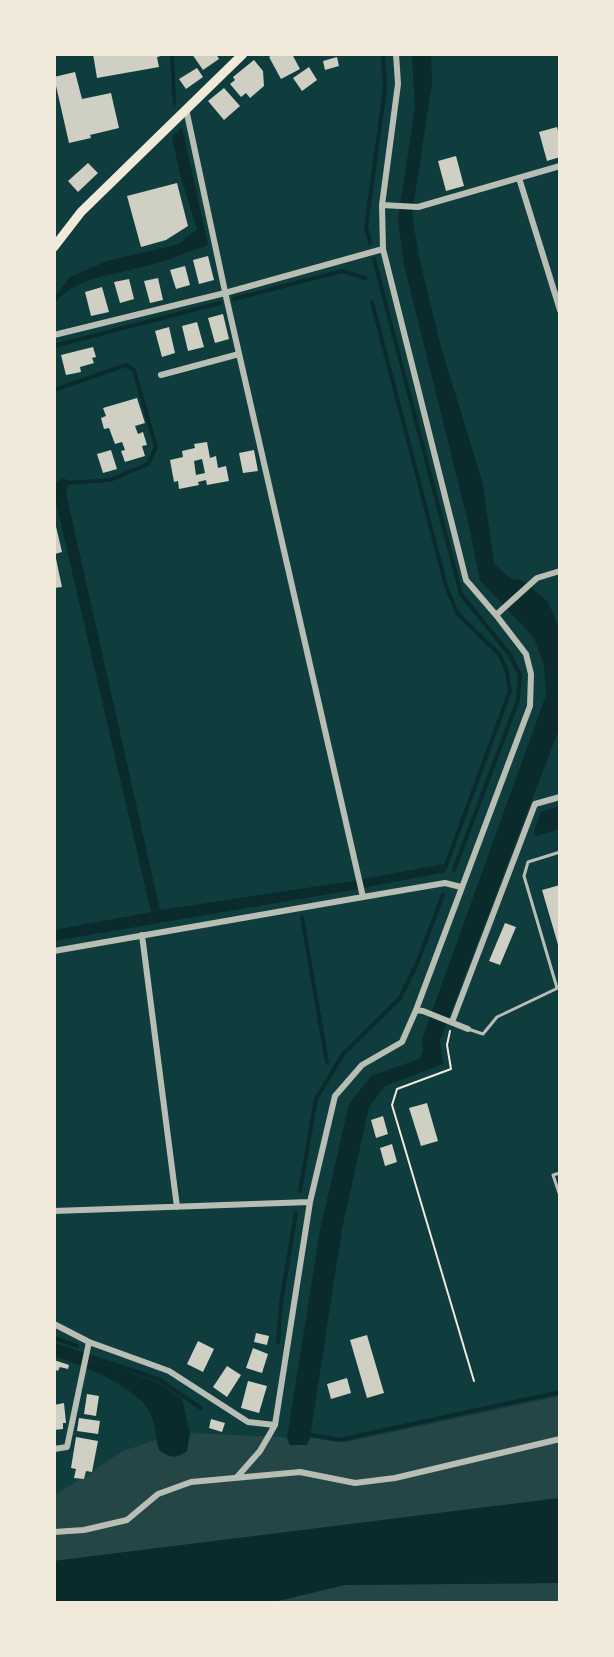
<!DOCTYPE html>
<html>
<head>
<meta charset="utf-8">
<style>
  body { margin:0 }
  #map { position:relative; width:614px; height:1657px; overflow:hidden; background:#0f3d3e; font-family:"Source Serif 4",serif }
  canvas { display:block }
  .frame { position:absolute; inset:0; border:56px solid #f1e9da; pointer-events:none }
</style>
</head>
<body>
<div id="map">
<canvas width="614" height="1657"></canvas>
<div class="frame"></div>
</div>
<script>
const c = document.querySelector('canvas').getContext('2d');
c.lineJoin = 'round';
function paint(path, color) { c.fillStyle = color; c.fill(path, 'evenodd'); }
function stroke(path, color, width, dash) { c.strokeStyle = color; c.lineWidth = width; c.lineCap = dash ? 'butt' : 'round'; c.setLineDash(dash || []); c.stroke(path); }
const green = new Path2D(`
  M 560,1396 L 560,1498 L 54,1561 L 54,1496 L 123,1451 L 156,1440 L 159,1450 C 171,1458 175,1459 187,1451 L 190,1433 L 279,1437 L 287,1438 L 291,1445 L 306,1445 L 310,1438 L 346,1442 Z
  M 560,1583 L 560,1603 L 269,1603 L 345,1585 Z`);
const water = new Path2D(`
  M 170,54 L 174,54 L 176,104 L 173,106 Z
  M 412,54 L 431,54 L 432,83 L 412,215 L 419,257 L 441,347 L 483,484 L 494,564 L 511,579 L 522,580 L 548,602 L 560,630 L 560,686 L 557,703 L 559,729 L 440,1041 L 443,1064 L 385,1086 L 369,1107 L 342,1229 L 310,1438 L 307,1445 L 290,1445 L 287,1438 L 320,1230 L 349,1104 L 371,1076 L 419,1059 L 423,1052 L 422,1039 L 546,695 L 544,665 L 534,638 L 480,580 L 468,522 L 404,265 L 398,219 L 415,108 Z
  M 182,127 L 208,245 C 186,253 164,262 142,267 C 110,276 76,277 54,304 L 54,298 L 70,277 L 107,261 L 179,244 L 197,229 L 180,175 L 172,137 Z
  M 63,478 L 69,481 L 66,493 L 160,910 L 353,881 L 443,864 L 446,872 L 352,890 L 54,941 L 54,930 L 151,912 L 54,494 L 54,484 Z
  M 560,806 L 560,829 L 536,836 L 534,831 L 541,812 Z
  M 54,1347 L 157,1382 L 182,1399 L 190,1433 L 187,1451 C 176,1459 171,1458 159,1450 C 156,1438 155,1420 148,1409 C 130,1383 83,1366 54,1356 Z
  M 560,1498 L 560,1583 L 345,1585 L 269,1603 L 54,1603 L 54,1561 Z`);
const stream = new Path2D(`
  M 370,243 L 366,227 L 385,89 L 383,54
  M 374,259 L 461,594 L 510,655 L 520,675 L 518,700 L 454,870
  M 234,299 L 342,271 L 365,278
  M 372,302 L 446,586 L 457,613 L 500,655 L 507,672 L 510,691 L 445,868
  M 54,346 L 220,303
  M 54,390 L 126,365 L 134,370 L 156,447 L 148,464 L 110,480 L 66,483
  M 302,917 L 327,1062
  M 300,1191 L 316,1099 L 343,1054 L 400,998 L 416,966 L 443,895
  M 54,1338 L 77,1346
  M 278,1342 L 281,1303 L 296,1213
  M 54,1345 L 158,1379 L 201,1408
  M 307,1434 L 339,1440 L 560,1392`);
const building = new Path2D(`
  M 93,54 L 160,54 L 161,56 L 157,57 L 159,67 L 97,78 Z
  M 192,54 L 216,54 L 219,59 L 203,70 Z
  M 274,54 L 292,54 L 300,69 L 281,79 L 269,57 Z
  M 337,57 L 339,66 L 325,70 L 323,61 Z
  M 254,60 L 263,71 L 264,86 L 250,98 L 246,93 L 241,97 L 230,84 L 235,80 L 233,77 Z
  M 309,67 L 317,80 L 302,91 L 293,78 Z
  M 197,68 L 203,77 L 186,89 L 179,79 Z
  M 75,72 L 82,99 L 111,93 L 119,128 L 90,135 L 91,138 L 69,143 L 54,77 Z
  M 224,88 L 240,106 L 224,120 L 208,101 Z
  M 557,127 L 560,139 L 560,157 L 547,161 L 539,132 Z
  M 456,156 L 464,186 L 446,191 L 438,161 Z
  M 88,163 L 98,173 L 78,192 L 68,181 Z
  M 177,183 L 188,226 L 166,240 L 141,247 L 127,196 Z
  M 208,256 L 214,280 L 199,284 L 193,260 Z
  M 185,266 L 190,285 L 176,289 L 170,270 Z
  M 158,278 L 163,300 L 150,303 L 144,281 Z
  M 129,279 L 134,299 L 120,303 L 114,282 Z
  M 102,287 L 109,312 L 91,316 L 85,292 Z
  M 223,314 L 229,339 L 215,343 L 208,318 Z
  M 197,322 L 204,347 L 188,351 L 182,326 Z
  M 169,327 L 175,353 L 162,357 L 155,331 Z
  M 93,347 L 96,357 L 92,358 L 94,363 L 80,367 L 81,372 L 66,375 L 61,355 Z
  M 137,398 L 145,423 L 135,426 L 138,434 L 143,432 L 147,445 L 142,446 L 145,456 L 125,462 L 121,451 L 125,450 L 122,442 L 115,444 L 109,428 L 104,429 L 101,418 L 106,416 L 103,408 Z
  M 207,442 L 210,458 L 216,456 L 218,468 L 226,466 L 229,481 L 207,485 L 206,480 L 198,482 L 199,485 L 179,489 L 178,481 L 174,482 L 170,460 L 183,457 L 182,451 L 195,448 L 194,444 ZM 202,459 L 205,473 L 196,475 L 194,461 Z
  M 111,450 L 117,469 L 103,473 L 97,454 Z
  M 254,450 L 258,471 L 243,473 L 239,453 Z
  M 54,518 L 62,552 L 55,554 L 62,587 L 54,588 Z
  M 560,885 L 560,948 L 559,948 L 542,890 Z
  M 505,923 L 516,927 L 500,965 L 489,961 Z
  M 427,1103 L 438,1141 L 421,1146 L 409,1108 Z
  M 383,1116 L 388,1134 L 376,1138 L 371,1120 Z
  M 392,1144 L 397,1162 L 385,1166 L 380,1148 Z
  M 256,1333 L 269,1336 L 267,1345 L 254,1342 Z
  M 367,1335 L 384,1393 L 367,1398 L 350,1340 Z
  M 198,1341 L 214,1349 L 203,1372 L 187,1364 Z
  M 253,1348 L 268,1354 L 262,1373 L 246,1368 Z
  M 54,1360 L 69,1365 L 68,1369 L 60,1367 L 58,1371 L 54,1369 Z
  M 227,1366 L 241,1375 L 227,1397 L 213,1387 Z
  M 347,1378 L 351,1393 L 331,1399 L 327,1384 Z
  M 248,1381 L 267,1386 L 259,1413 L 241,1408 Z
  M 87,1394 L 99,1396 L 96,1416 L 84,1414 Z
  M 64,1403 L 66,1423 L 63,1423 L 63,1429 L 54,1430 L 54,1405 Z
  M 79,1418 L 100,1421 L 98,1434 L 77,1431 Z
  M 211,1419 L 225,1423 L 222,1432 L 209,1428 Z
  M 76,1437 L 98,1441 L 92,1472 L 86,1471 L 84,1479 L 74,1478 L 76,1469 L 71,1468 Z`);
const path = new Path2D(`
  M 450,1031 L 447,1045 L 451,1069 L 397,1089 L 392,1105 L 474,1381`);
const service = new Path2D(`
  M 557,988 L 524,876 L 528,862 L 560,852
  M 468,1029 L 483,1034 L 497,1017 L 560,987
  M 560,1173 L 553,1175 L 560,1196`);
const minor = new Path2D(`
  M 186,109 L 227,301 L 363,897 L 445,883 L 461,887
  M 519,178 L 560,310
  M 382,205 L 418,207 L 560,166
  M 54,335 L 225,293 L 383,249
  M 161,375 L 239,354
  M 496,615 L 537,578 L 560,571
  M 142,935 L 177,1207
  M 54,951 L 363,897
  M 416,1010 L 423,1011 L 468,1029
  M 452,1022 L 535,804 L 560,797
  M 54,1211 L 310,1202
  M 54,1324 L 89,1342 L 169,1371 L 248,1422 L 275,1425 L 310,1202 L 335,1096 L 362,1065 L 402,1042 L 416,1010 L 530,706 L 531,674 L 526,654 L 496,615 L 466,580 L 383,249 L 382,205 L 398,84 L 396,54
  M 54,1449 L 67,1447 L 89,1342
  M 237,1477 L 260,1451 L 275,1425
  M 54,1532 L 84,1530 L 127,1520 L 158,1494 L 191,1482 L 300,1472 L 355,1483 L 395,1478 L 560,1439`);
const primary = new Path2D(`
  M 54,247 L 81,212 L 243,54`);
paint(green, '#244646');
paint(water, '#0a2a2b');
stroke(stream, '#0a2a2b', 4);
paint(building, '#cfcfc3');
stroke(path, '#f1e9da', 2);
stroke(service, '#b8beb3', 3);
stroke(minor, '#b8beb3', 6);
stroke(primary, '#f1e9da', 9);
</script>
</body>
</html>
